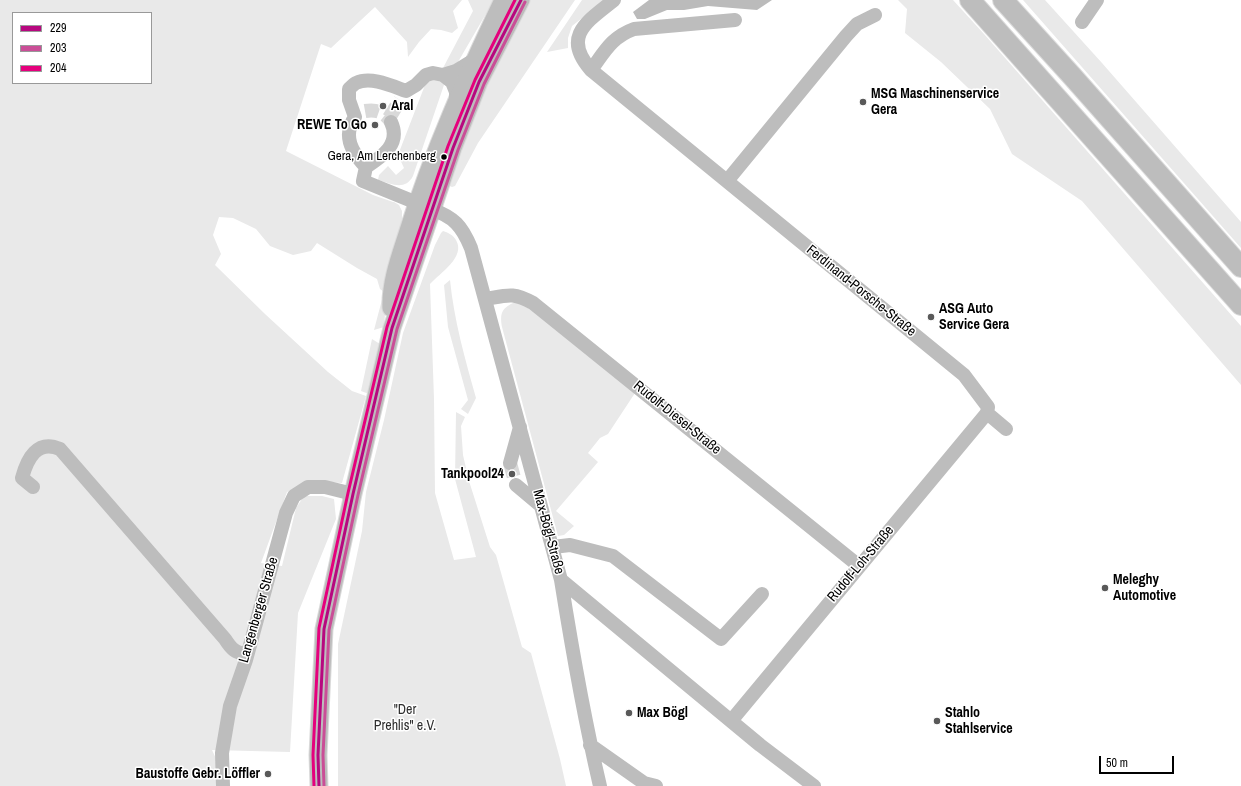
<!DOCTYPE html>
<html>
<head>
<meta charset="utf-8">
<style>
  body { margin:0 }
  #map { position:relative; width:1241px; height:786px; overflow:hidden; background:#fff; font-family:"Archivo Narrow",sans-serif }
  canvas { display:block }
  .legend { position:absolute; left:12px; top:12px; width:140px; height:72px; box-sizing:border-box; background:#fff; border:1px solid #999; margin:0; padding:5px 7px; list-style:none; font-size:12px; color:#000 }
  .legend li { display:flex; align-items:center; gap:8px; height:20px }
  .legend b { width:20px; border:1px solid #999 }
  .scale { position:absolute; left:1099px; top:756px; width:75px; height:18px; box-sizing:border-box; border:2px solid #000; border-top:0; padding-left:5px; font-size:12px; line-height:14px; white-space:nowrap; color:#000; -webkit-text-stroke:3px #fff; paint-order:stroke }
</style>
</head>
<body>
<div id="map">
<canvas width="1241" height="786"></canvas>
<ul class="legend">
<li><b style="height:5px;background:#b7087f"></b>229</li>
<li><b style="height:5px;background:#ca4e97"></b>203</li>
<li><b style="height:5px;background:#e5007d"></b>204</li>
</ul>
<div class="scale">50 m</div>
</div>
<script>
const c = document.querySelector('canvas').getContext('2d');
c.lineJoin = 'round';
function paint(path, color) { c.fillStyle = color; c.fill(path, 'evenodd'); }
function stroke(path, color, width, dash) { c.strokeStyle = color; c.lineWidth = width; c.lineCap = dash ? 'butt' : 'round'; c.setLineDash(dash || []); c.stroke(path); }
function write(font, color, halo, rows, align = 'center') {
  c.font = font + ' "Archivo Narrow",sans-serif'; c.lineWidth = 3; c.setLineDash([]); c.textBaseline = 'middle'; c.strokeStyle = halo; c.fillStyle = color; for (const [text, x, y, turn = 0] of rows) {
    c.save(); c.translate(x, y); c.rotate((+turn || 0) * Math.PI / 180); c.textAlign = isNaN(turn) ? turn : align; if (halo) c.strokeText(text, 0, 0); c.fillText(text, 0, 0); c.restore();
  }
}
const green = new Path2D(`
  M 0,0 L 462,0 L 453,11 L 458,28 L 452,33 L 441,30 L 431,29 L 419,42 L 408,57 L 407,42 L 375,7 L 331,48 L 321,44 L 286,151 L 373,195 L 393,202 L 394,202 L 399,205 L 402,211 L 402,219 L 387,288 L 384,327 L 374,330 L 384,292 L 380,289 L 377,279 L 357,268 L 317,243 L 311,251 L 293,255 L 270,246 L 256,229 L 233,218 L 219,217 L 213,235 L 221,254 L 215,265 L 265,314 L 328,372 L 352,391 L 366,396 L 342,483 C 322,481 305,482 287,492 L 261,563 L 282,566 L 296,508 L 304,496 L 322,496 L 334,499 L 336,519 L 298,613 L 290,752 L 212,750 L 218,763 L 218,786 L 0,786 ZM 13,13 L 151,13 L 151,83 L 13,83 Z
  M 468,0 L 494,0 L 458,62 L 452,66 L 443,68 L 473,11 Z
  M 528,0 L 575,0 L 478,143 L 455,186 L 452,187 L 447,185 L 480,95 Z
  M 582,0 L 605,0 L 572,26 L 568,38 L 568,48 L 547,52 Z
  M 898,0 L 953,0 L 984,34 L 1241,326 L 1241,385 L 1082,201 L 1012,154 L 990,109 L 941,62 L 905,33 L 907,9 Z
  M 1023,0 L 1045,0 L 1102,63 L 1241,222 L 1241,248 Z
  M 432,79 L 445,82 L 413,176 C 405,191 392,184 378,180 L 379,175 L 388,166 L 396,175 L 404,168 L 398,155 L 425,85 Z
  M 443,231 C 449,233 453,235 456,240 C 466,257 440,273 430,284 L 434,399 L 435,493 L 454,560 L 476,557 L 455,479 L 456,412 L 465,417 L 461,426 L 463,455 L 469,481 L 490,547 L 496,555 L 522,647 L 531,653 L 560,759 L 566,786 L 338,786 L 338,644 L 362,531 L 366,492 L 384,420 L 403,333 L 435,245 L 441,233 Z
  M 450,280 C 454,320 465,359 476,398 L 468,414 L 461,409 L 468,400 L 448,327 L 444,285 Z
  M 513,303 L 519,303 L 533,311 L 635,393 L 608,434 L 600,438 L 588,453 L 598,462 L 556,511 L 574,526 L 564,535 L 558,536 L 502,327 C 500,314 501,309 513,303 Z
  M 372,339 L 380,344 L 369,394 L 361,391 Z`);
const water = new Path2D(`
  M 649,0 L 772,0 L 757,10 L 708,6 L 684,10 L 667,10 L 645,19 L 637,19 L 633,12 Z`);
const minorTunnel = new Path2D(`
  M 365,111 C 376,109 385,112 391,122
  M 389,118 L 400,100
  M 510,463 L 516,485`);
const minor = new Path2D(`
  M 614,0 C 588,21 561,36 591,70 L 964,375 L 988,407 L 987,413 L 731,721
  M 1082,22 L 1097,0
  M 591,70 C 605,51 612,37 634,29 L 735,20
  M 443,75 L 456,71 L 474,60
  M 366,167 C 383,156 401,144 391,122
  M 727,181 L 846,36 L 857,24 L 875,15
  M 417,203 L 363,181 L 366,167 C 352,153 342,136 355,117 L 349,100 L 349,89 C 351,87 354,84 356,83 C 371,76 392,86 406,91 L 416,85 L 426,75 L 433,73 L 443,75 L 452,82 L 456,92 L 456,100
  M 431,209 C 454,217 462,226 471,248 L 561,580 L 760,745 L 814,786
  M 486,299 C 508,295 513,292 533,303 L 859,566
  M 987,413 L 1006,429
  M 510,463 L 520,427
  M 516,485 L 541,506
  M 33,487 L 22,478 C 27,459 37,439 60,449 L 225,639 C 232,650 235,652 247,655
  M 553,547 L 570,545 L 613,556 L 721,639 L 762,594
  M 561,580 C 572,649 584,718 600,786
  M 590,745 L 644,783 L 656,786
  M 223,786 L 222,753 L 230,706 L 246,660 L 286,513 L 294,496 L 308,487 L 325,487 L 353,494`);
const major = new Path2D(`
  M 391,308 C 390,282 400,256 408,231 C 433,151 467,75 503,0
  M 319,786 L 318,755 L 324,629 L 353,494 L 392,328 L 453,148 L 479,82 L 521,0`);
const highway = new Path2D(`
  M 970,0 L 1241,305
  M 1003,0 L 1072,76 L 1241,267`);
const bus1 = new Path2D(`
  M 319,786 L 318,755 L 324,629 L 353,494 L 392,328 L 453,148 L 479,82 L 521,0`);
const bus2 = new Path2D(`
  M 324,786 L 323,755 L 329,630 L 358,495 L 397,329 L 458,150 L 484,84 L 525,2`);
const bus3 = new Path2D(`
  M 314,786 L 313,755 L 319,628 L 348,493 L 387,327 L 448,146 L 475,80 L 515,0`);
const markers = [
  [863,102,4,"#595959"],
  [383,106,4,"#595959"],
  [375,125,4,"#595959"],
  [444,157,3.5,"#000"],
  [931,317,4,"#595959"],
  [512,474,4,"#595959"],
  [1105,588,4,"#595959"],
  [629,713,4,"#595959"],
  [937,721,4,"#595959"],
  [268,774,4,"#595959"]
];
const busNames = [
  ["Gera, Am Lerchenberg",436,157]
];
const poiNames = [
  ["MSG Maschinenservice",871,94],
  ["Gera",871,110],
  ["Aral",391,106],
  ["REWE To Go",367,125,"right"],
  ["ASG Auto",939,309],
  ["Service Gera",939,325],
  ["Tankpool24",504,474,"right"],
  ["Meleghy",1113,580],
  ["Automotive",1113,596],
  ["Max Bögl",637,713],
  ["Stahlo",945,713],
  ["Stahlservice",945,729],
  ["Baustoffe Gebr. Löffler",260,774,"right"]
];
const streetNames = [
  ["Ferdinand-Porsche-Straße",861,291,39],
  ["Rudolf-Diesel-Straße",677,418,39],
  ["Max-Bögl-Straße",548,532,75],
  ["Rudolf-Loh-Straße",861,564,-50],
  ["Langenberger Straße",259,610,-74]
];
const parkNames = [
  ["\"Der",405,710],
  ["Prehlis\" e.V.",405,726]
];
paint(green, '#e9e9e9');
paint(water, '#bbb');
stroke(minorTunnel, '#d9d9d9', 14, [14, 7]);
stroke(major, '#dbdbdb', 19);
stroke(highway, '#dbdbdb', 22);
stroke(minor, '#bdbdbd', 14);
stroke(major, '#bdbdbd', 17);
stroke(highway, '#bdbdbd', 20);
stroke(bus1, '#b7087f', 3);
stroke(bus2, '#ca4e97', 3);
stroke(bus3, '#e5007d', 3);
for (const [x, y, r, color] of markers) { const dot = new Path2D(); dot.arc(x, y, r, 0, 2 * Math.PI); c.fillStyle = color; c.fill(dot); stroke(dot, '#fff', 1.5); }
write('13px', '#000', '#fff', busNames, 'right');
write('bold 14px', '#000', '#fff', poiNames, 'left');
write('14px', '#000', '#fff', streetNames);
write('14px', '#2e2e2e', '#fff', parkNames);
</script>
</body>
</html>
